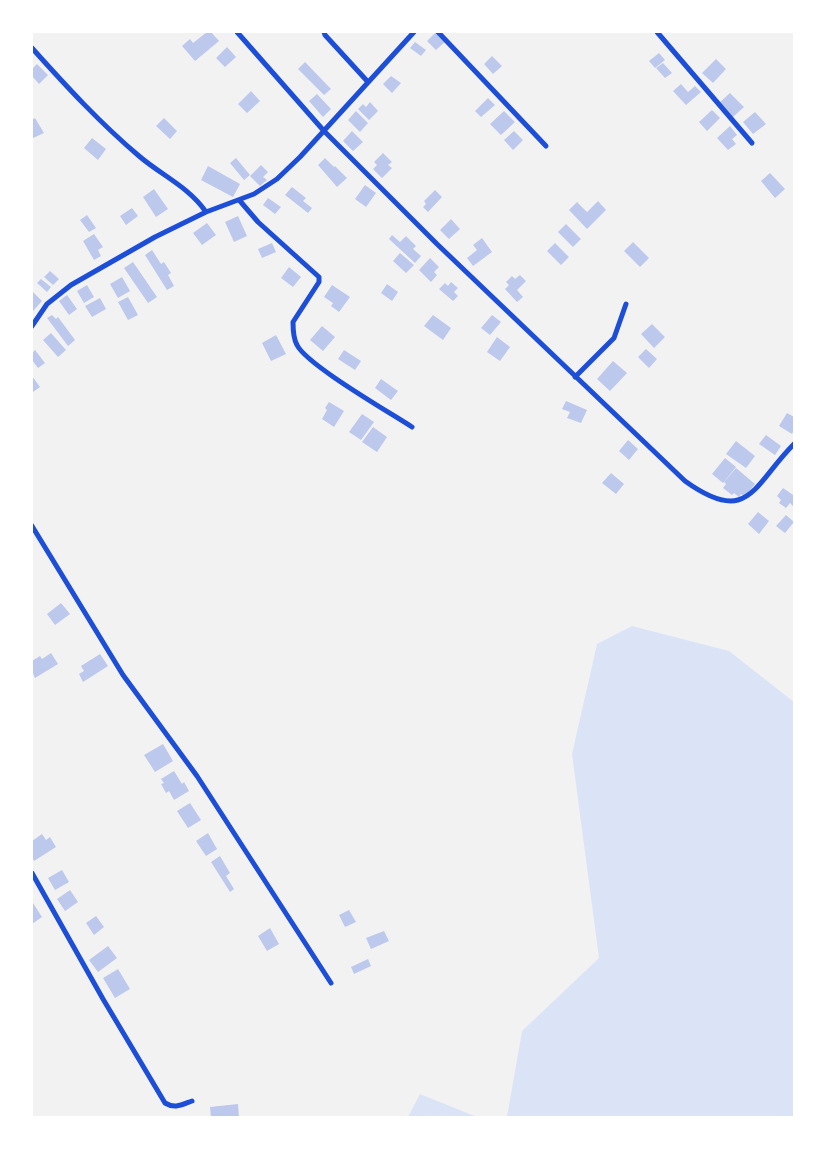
<!DOCTYPE html>
<html>
<head>
<meta charset="utf-8">
<style>
  body { margin:0 }
  #map { position:relative; width:826px; height:1149px; overflow:hidden; background:#f2f2f2; font-family:"Archivo Narrow",sans-serif }
  canvas { display:block }
  .frame { position:absolute; inset:0; border:33px solid #fff; pointer-events:none }
</style>
</head>
<body>
<div id="map">
<canvas width="826" height="1149"></canvas>
<div class="frame"></div>
</div>
<script>
const c = document.querySelector('canvas').getContext('2d');
c.lineJoin = 'round';
function paint(path, color) { c.fillStyle = color; c.fill(path, 'evenodd'); }
function stroke(path, color, width, dash) { c.strokeStyle = color; c.lineWidth = width; c.lineCap = dash ? 'butt' : 'round'; c.setLineDash(dash || []); c.stroke(path); }
const green = new Path2D(`
  M 632,626 L 729,651 L 794,702 L 794,1117 L 507,1117 L 522,1031 L 599,958 L 572,754 L 597,644 Z
  M 420,1094 L 477,1117 L 478,1117 L 408,1117 Z`);
const building = new Path2D(`
  M 207,32 L 211,32 L 219,41 L 195,61 L 182,46 L 190,39 L 193,43 Z
  M 436,32 L 446,41 L 436,50 L 427,41 Z
  M 415,42 L 426,50 L 421,56 L 410,48 Z
  M 227,47 L 236,57 L 225,67 L 216,58 Z
  M 659,53 L 665,60 L 655,68 L 649,61 Z
  M 492,56 L 502,66 L 493,74 L 484,64 Z
  M 716,59 L 726,69 L 713,83 L 702,73 Z
  M 305,62 L 331,89 L 324,95 L 298,69 Z
  M 663,63 L 672,73 L 665,78 L 656,68 Z
  M 37,64 L 48,75 L 39,84 L 32,76 L 32,69 Z
  M 391,76 L 401,83 L 392,93 L 383,84 Z
  M 681,84 L 688,92 L 695,86 L 701,92 L 686,105 L 673,91 Z
  M 251,91 L 260,101 L 247,113 L 238,104 Z
  M 730,93 L 744,107 L 733,117 L 720,102 Z
  M 317,94 L 331,109 L 323,117 L 309,101 Z
  M 488,98 L 495,105 L 481,117 L 475,111 Z
  M 370,102 L 378,111 L 369,120 L 358,109 L 363,104 L 366,107 Z
  M 712,110 L 720,118 L 707,131 L 699,122 Z
  M 356,111 L 368,123 L 360,132 L 348,120 Z
  M 504,111 L 515,122 L 501,135 L 490,124 Z
  M 755,112 L 766,124 L 753,134 L 743,122 Z
  M 35,118 L 44,133 L 33,138 L 32,135 L 32,120 Z
  M 164,118 L 177,131 L 170,139 L 156,126 Z
  M 730,126 L 737,135 L 732,139 L 736,144 L 728,150 L 717,138 Z
  M 352,131 L 363,142 L 353,151 L 343,141 Z
  M 514,131 L 523,140 L 513,150 L 504,140 Z
  M 92,138 L 106,149 L 98,160 L 84,148 Z
  M 383,153 L 392,162 L 388,165 L 392,168 L 382,178 L 373,169 L 377,165 L 374,162 Z
  M 236,158 L 250,175 L 244,180 L 230,163 Z
  M 325,158 L 334,167 L 335,166 L 347,178 L 337,187 L 318,165 Z
  M 261,165 L 268,172 L 263,177 L 267,180 L 260,186 L 250,176 Z
  M 208,166 L 240,184 L 233,197 L 201,180 Z
  M 770,173 L 785,189 L 775,198 L 761,181 Z
  M 365,185 L 376,193 L 366,207 L 355,199 Z
  M 292,187 L 306,198 L 303,201 L 312,208 L 308,213 L 285,195 Z
  M 154,189 L 168,209 L 156,217 L 143,197 Z
  M 435,190 L 442,197 L 428,212 L 423,207 L 426,204 L 424,201 Z
  M 268,198 L 281,207 L 275,214 L 263,205 Z
  M 598,201 L 606,210 L 587,229 L 569,210 L 577,202 L 587,212 Z
  M 132,208 L 138,216 L 126,225 L 120,216 Z
  M 87,215 L 96,228 L 89,232 L 80,220 Z
  M 238,216 L 247,236 L 234,242 L 225,222 Z
  M 451,219 L 460,229 L 449,239 L 440,230 Z
  M 207,223 L 216,235 L 202,245 L 193,233 Z
  M 566,224 L 581,239 L 573,247 L 558,232 Z
  M 94,234 L 103,247 L 98,250 L 101,256 L 94,260 L 83,241 Z
  M 392,235 L 400,242 L 406,236 L 416,246 L 413,249 L 421,256 L 415,263 L 389,239 Z
  M 482,238 L 492,252 L 473,266 L 467,258 L 477,250 L 473,245 Z
  M 633,242 L 649,258 L 640,267 L 624,251 Z
  M 272,243 L 276,252 L 262,258 L 258,249 Z
  M 555,243 L 569,257 L 561,265 L 547,251 Z
  M 152,250 L 161,264 L 164,262 L 171,273 L 168,275 L 174,286 L 167,290 L 145,255 Z
  M 400,253 L 414,265 L 406,273 L 393,261 Z
  M 430,258 L 439,267 L 434,272 L 437,275 L 431,282 L 419,270 Z
  M 133,262 L 157,297 L 148,303 L 124,268 Z
  M 289,267 L 301,277 L 293,287 L 281,278 Z
  M 50,271 L 59,279 L 53,285 L 44,277 Z
  M 520,275 L 526,281 L 517,290 L 523,297 L 517,302 L 505,289 L 509,285 L 506,282 L 512,276 L 515,279 Z
  M 122,277 L 130,291 L 118,298 L 110,284 Z
  M 41,279 L 51,287 L 47,292 L 37,283 Z
  M 451,282 L 458,288 L 454,292 L 458,296 L 453,301 L 439,289 L 445,283 L 448,286 Z
  M 387,284 L 398,292 L 392,301 L 381,293 Z
  M 87,285 L 94,297 L 84,303 L 77,291 Z
  M 332,285 L 350,297 L 339,312 L 331,306 L 333,303 L 324,297 Z
  M 32,291 L 42,301 L 33,311 L 32,310 Z
  M 67,295 L 77,309 L 69,315 L 59,301 Z
  M 128,297 L 138,315 L 128,320 L 118,302 Z
  M 100,298 L 106,309 L 92,317 L 85,306 Z
  M 52,315 L 56,319 L 58,317 L 75,340 L 68,346 L 47,318 Z
  M 433,315 L 451,328 L 443,340 L 424,326 Z
  M 492,315 L 501,322 L 490,335 L 481,328 Z
  M 652,324 L 665,337 L 654,348 L 641,334 Z
  M 322,326 L 335,337 L 323,351 L 310,340 Z
  M 51,333 L 66,350 L 58,357 L 43,340 Z
  M 276,335 L 286,354 L 271,361 L 262,343 Z
  M 497,337 L 510,347 L 500,361 L 487,352 Z
  M 646,349 L 657,359 L 649,368 L 638,357 Z
  M 35,350 L 45,363 L 38,368 L 32,360 L 32,353 Z
  M 344,350 L 361,361 L 355,370 L 338,359 Z
  M 613,361 L 627,373 L 610,391 L 597,379 Z
  M 32,376 L 40,387 L 33,392 L 32,390 Z
  M 381,379 L 398,391 L 391,400 L 375,388 Z
  M 566,401 L 587,410 L 581,423 L 567,418 L 570,412 L 562,409 Z
  M 329,402 L 344,411 L 334,427 L 322,419 L 327,410 L 325,408 Z
  M 787,413 L 794,417 L 794,430 L 792,434 L 779,426 Z
  M 362,414 L 374,422 L 361,440 L 349,432 Z
  M 373,427 L 387,437 L 377,452 L 362,442 Z
  M 766,435 L 781,446 L 775,455 L 759,444 Z
  M 628,440 L 638,449 L 629,460 L 619,451 Z
  M 736,441 L 755,456 L 746,468 L 726,454 Z
  M 725,458 L 736,467 L 723,483 L 712,474 Z
  M 736,468 L 755,484 L 745,497 L 741,494 L 739,497 L 734,493 L 732,495 L 723,488 L 726,484 L 724,482 Z
  M 611,473 L 624,484 L 616,494 L 602,483 Z
  M 783,488 L 793,495 L 794,492 L 793,506 L 790,503 L 786,508 L 779,503 L 781,500 L 777,496 Z
  M 758,512 L 769,521 L 759,534 L 748,524 Z
  M 786,515 L 794,522 L 785,533 L 776,526 Z
  M 61,603 L 70,614 L 55,625 L 47,614 Z
  M 51,653 L 58,664 L 35,678 L 32,671 L 32,661 L 40,656 L 42,659 Z
  M 100,654 L 108,666 L 83,682 L 79,674 L 84,671 L 81,666 Z
  M 163,744 L 173,761 L 155,772 L 144,755 Z
  M 174,771 L 182,784 L 184,782 L 189,791 L 174,800 L 169,791 L 166,793 L 161,784 L 164,783 L 161,779 Z
  M 190,803 L 201,820 L 188,828 L 177,811 Z
  M 208,833 L 217,849 L 206,856 L 196,841 Z
  M 42,834 L 46,840 L 50,837 L 56,847 L 34,861 L 32,857 L 32,841 Z
  M 220,856 L 230,873 L 226,876 L 234,889 L 230,892 L 211,862 Z
  M 62,870 L 69,882 L 55,890 L 48,878 Z
  M 70,890 L 78,902 L 65,911 L 57,899 Z
  M 33,903 L 42,917 L 32,924 L 32,904 Z
  M 349,910 L 356,922 L 345,927 L 339,915 Z
  M 96,916 L 104,927 L 94,935 L 86,923 Z
  M 270,928 L 279,944 L 267,951 L 258,936 Z
  M 384,931 L 389,941 L 371,949 L 366,938 Z
  M 108,946 L 117,958 L 98,972 L 89,960 Z
  M 368,959 L 371,966 L 354,974 L 351,967 Z
  M 118,969 L 130,989 L 115,998 L 103,978 Z
  M 238,1104 L 239,1118 L 211,1118 L 210,1107 Z`);
const minor = new Path2D(`
  M 237,32 L 324,131 L 437,244 L 685,481 C 749,527 753,485 794,444
  M 324,32 L 325,35 L 368,82
  M 438,32 L 546,146
  M 657,32 L 752,143
  M 32,48 C 66,86 100,123 139,156 C 161,175 189,187 206,212
  M 240,201 L 258,222 L 319,277 L 319,282 L 293,322 C 293,329 293,338 297,345 C 307,365 389,412 412,427
  M 32,326 L 47,304 L 71,285 L 155,237 L 206,212 L 254,194 L 277,179 L 300,157 L 414,32
  M 575,377 L 614,338 L 626,304
  M 32,526 L 123,675 L 197,776 L 331,983
  M 32,873 L 103,999 L 165,1103 C 175,1109 181,1105 192,1101`);
paint(green, '#dbe4f7');
paint(building, '#bdc9ec');
stroke(minor, '#1d4ed8', 5);
</script>
</body>
</html>
